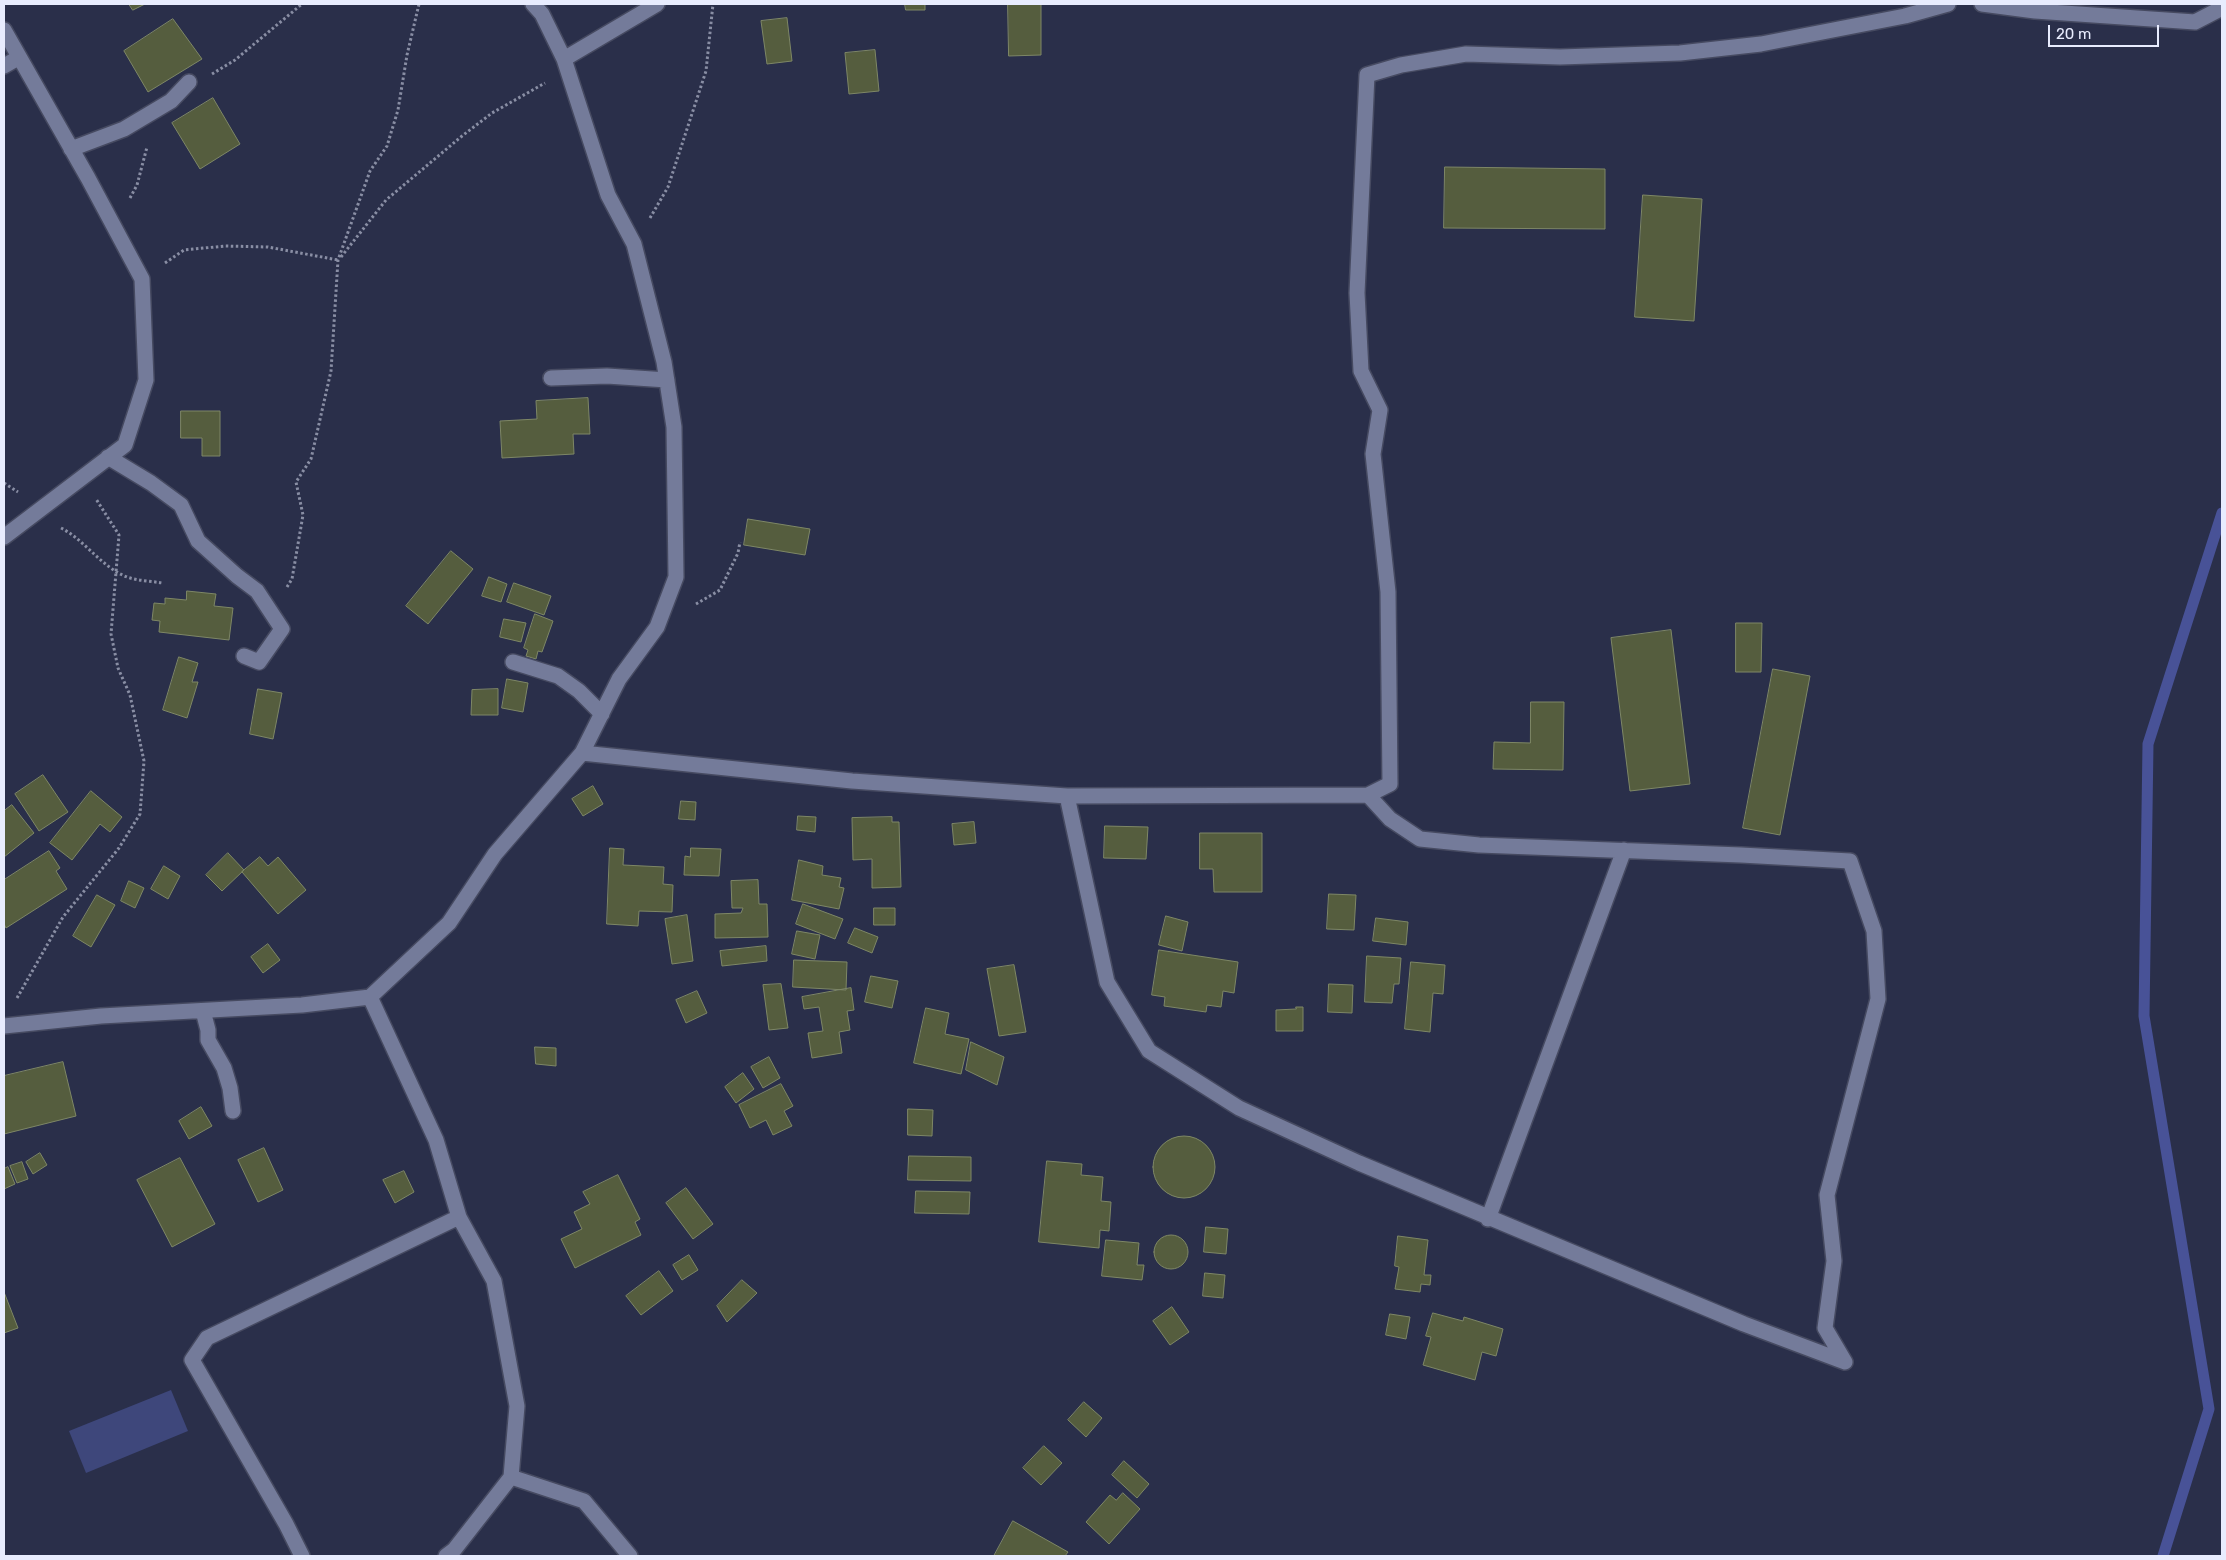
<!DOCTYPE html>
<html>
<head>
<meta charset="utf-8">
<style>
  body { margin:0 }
  #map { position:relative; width:2226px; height:1560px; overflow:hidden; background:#2a2f4a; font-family:Rubik,sans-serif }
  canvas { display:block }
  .frame { position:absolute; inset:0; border:5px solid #e8ecfe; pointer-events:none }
  .scale { position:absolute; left:2048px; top:25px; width:111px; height:22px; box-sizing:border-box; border:2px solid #e8ecfe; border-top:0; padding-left:6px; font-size:15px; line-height:18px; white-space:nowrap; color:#e8ecfe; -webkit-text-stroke:4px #2a2f4a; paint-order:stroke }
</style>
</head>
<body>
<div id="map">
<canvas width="2226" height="1560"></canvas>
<div class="frame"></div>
<div class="scale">20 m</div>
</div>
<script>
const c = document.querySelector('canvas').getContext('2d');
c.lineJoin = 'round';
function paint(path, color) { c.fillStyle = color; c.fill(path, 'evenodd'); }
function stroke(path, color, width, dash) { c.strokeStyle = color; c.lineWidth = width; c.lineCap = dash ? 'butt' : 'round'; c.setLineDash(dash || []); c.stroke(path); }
const green = new Path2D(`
  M 171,1390 L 188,1431 L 86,1473 L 69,1431 Z`);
const stream = new Path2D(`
  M 2163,1556 L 2209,1409 L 2144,1016 L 2148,744 L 2222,513`);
const building = new Path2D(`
  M 129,4 L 145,4 L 133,10 Z
  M 905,4 L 925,4 L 925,10 L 906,10 Z
  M 1008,4 L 1041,4 L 1041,55 L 1009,56 Z
  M 787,18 L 792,61 L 767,64 L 761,21 Z
  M 173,19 L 202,59 L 148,92 L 124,51 Z
  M 875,50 L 879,91 L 849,94 L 845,53 Z
  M 213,98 L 240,144 L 200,169 L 172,123 Z
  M 1445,167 L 1605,169 L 1605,229 L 1444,228 Z
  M 1643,195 L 1702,199 L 1694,321 L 1635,317 Z
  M 588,398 L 590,434 L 573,434 L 574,454 L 502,458 L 500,421 L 537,419 L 536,401 Z
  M 181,411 L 220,411 L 220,456 L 202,456 L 202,438 L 181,438 Z
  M 748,519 L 810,529 L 805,555 L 744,545 Z
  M 451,551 L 473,569 L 428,624 L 406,606 Z
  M 489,577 L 507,584 L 501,602 L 482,596 Z
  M 514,583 L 551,596 L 544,615 L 507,602 Z
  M 187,591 L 216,594 L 214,606 L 233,608 L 229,640 L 159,632 L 160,621 L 152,620 L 154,603 L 165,604 L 165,598 L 186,600 Z
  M 535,614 L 553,621 L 542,652 L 538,651 L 536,659 L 526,656 L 528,650 L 524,648 Z
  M 504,619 L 526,623 L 521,642 L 500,637 Z
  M 1736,623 L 1762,623 L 1761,672 L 1736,672 Z
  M 1671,630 L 1690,784 L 1630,791 L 1611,638 Z
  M 179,657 L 198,663 L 192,682 L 198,682 L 187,718 L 163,710 Z
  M 1773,669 L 1810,676 L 1780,835 L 1743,828 Z
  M 507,679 L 528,683 L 523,712 L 502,708 Z
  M 258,689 L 282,693 L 273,739 L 250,734 Z
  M 498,689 L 498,715 L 471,715 L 472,690 Z
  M 1531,702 L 1564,702 L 1563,770 L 1493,769 L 1494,742 L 1530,743 Z
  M 43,775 L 68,812 L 39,831 L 15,794 Z
  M 593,786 L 603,804 L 583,816 L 572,799 Z
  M 91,791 L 122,817 L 110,832 L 100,824 L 72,860 L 50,843 Z
  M 681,801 L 696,802 L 695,820 L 679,819 Z
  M 12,805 L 34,833 L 4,857 L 4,811 Z
  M 798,816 L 816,817 L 815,832 L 797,830 Z
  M 892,817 L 892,822 L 899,822 L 901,887 L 872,888 L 872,859 L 853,860 L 852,818 Z
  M 974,822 L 976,843 L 954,845 L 952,824 Z
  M 1105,826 L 1148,827 L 1146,859 L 1104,858 Z
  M 1200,833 L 1262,833 L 1262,892 L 1214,892 L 1213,869 L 1200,869 Z
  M 610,848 L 624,849 L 623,865 L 664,867 L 663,884 L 673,885 L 672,912 L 639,911 L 638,926 L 607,924 Z
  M 691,848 L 721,849 L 719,876 L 684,875 L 685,856 L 690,857 Z
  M 49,851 L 60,868 L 56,871 L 67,889 L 6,928 L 4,924 L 4,880 Z
  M 228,853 L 244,870 L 222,891 L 206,875 Z
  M 260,857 L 268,866 L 278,857 L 306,890 L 278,914 L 242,872 Z
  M 799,860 L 823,866 L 822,875 L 841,878 L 839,887 L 844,888 L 839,909 L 792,900 Z
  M 164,866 L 180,876 L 168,899 L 151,889 Z
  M 758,880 L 759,904 L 767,904 L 768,937 L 715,938 L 715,914 L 741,913 L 743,908 L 732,908 L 731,881 Z
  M 129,881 L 144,888 L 135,908 L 121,901 Z
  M 1329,894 L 1356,895 L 1354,930 L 1327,929 Z
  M 97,895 L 115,905 L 91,947 L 73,936 Z
  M 803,904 L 843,919 L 835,939 L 796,924 Z
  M 874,908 L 895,908 L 895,925 L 874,925 Z
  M 687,915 L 693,961 L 672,964 L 665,919 Z
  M 1166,916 L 1188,922 L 1182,951 L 1159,945 Z
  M 1376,918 L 1408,922 L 1406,945 L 1373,941 Z
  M 855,928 L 878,937 L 872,953 L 848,943 Z
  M 797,931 L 820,935 L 815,959 L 792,954 Z
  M 268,944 L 280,960 L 263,973 L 251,957 Z
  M 766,946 L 767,961 L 722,966 L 720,951 Z
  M 1159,950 L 1238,962 L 1234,993 L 1223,991 L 1221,1007 L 1207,1005 L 1206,1012 L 1164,1006 L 1165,997 L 1152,995 Z
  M 1367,956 L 1401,958 L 1399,984 L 1394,984 L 1392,1003 L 1365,1002 Z
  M 794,960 L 847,962 L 846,990 L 793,987 Z
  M 1411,962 L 1445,965 L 1443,994 L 1433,993 L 1430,1032 L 1405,1029 Z
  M 1014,965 L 1026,1032 L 999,1036 L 987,969 Z
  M 871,976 L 898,981 L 892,1008 L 865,1002 Z
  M 781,984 L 788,1028 L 769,1030 L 763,985 Z
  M 1329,984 L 1353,985 L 1352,1013 L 1328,1012 Z
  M 851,988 L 854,1010 L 847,1011 L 850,1030 L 839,1032 L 842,1053 L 812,1058 L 808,1033 L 823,1031 L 819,1007 L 804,1009 L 802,997 Z
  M 697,991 L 707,1013 L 686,1023 L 676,1000 Z
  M 1296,1007 L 1303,1007 L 1303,1031 L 1276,1031 L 1276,1010 L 1296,1009 Z
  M 926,1008 L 949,1013 L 945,1034 L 969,1039 L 961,1074 L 914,1063 Z
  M 971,1042 L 1004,1057 L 997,1085 L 966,1070 Z
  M 535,1047 L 556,1048 L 556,1066 L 536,1064 Z
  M 769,1057 L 780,1078 L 763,1088 L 751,1067 Z
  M 63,1062 L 76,1116 L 4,1134 L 4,1076 Z
  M 743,1073 L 754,1089 L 736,1103 L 725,1087 Z
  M 781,1084 L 793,1106 L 784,1111 L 792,1126 L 773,1135 L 766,1120 L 750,1128 L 739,1105 Z
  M 201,1107 L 212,1126 L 189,1139 L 179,1121 Z
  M 908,1109 L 933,1110 L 932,1136 L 908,1135 Z
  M1153 1167a31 31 0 1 1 62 0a31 31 0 1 1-62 0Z
  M 264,1148 L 283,1190 L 258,1202 L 238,1160 Z
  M 40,1153 L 47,1165 L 33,1174 L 26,1162 Z
  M 909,1156 L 971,1157 L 971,1181 L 908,1180 Z
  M 180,1158 L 215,1224 L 172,1247 L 137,1180 Z
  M 1047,1161 L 1082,1164 L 1081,1175 L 1103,1177 L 1101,1201 L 1111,1202 L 1109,1231 L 1100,1230 L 1099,1248 L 1039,1242 Z
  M 22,1162 L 28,1179 L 17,1183 L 10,1166 Z
  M 8,1167 L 15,1184 L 4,1189 L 4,1169 Z
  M 404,1171 L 414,1192 L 395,1203 L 383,1180 Z
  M 618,1175 L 640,1219 L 635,1222 L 641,1235 L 575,1268 L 561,1239 L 582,1229 L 574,1212 L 590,1204 L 583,1192 Z
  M 686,1188 L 713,1224 L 693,1239 L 666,1203 Z
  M 916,1191 L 970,1192 L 969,1214 L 915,1213 Z
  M 1206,1227 L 1228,1229 L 1226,1254 L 1204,1252 Z
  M1154 1252a17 17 0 1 1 34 0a17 17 0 1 1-34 0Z
  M 1398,1236 L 1428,1240 L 1424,1275 L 1431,1275 L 1430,1285 L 1421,1284 L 1420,1292 L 1395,1289 L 1399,1267 L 1395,1266 Z
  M 1106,1240 L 1139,1243 L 1137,1265 L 1144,1265 L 1142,1280 L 1102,1276 Z
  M 689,1255 L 698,1270 L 682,1280 L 673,1265 Z
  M 659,1271 L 673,1291 L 641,1315 L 626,1296 Z
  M 1205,1273 L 1225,1275 L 1223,1298 L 1203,1296 Z
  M 742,1280 L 757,1293 L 727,1322 L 717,1306 Z
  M 4,1292 L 18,1328 L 4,1333 Z
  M 1172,1307 L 1189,1332 L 1170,1345 L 1153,1321 Z
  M 1433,1313 L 1463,1321 L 1464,1317 L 1503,1329 L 1496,1356 L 1482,1352 L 1475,1380 L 1423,1365 L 1431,1337 L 1426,1336 Z
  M 1390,1314 L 1410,1317 L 1406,1339 L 1386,1335 Z
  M 1084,1402 L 1102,1418 L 1086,1437 L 1068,1420 Z
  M 1044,1446 L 1062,1463 L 1041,1485 L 1023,1468 Z
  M 1124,1461 L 1149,1484 L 1137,1498 L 1112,1475 Z
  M 1123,1493 L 1140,1509 L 1109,1544 L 1086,1522 L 1110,1495 L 1116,1500 Z
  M 1013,1521 L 1068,1552 L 1065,1556 L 994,1556 Z`);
const path = new Path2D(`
  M 212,74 L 235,60 L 302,4
  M 130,198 L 137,185 L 147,147
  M 650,218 L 668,187 L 706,71 L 713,4
  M 341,257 L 386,200 L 462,136 L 492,113 L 545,83
  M 165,263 L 184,250 L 225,246 L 268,247 L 338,260
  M 4,483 L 18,492
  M 61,528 C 85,540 101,567 127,577 C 138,581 151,581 162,583
  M 287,587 L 292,579 L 303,515 L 296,482 L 311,459 L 331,371 L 338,260 L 370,171 L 387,146 L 398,110 L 407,55 L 419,4
  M 696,604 L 720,590 L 738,553 L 740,542
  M 17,998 L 63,917 L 119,848 L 140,814 L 144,761 L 130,695 L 118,668 L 111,634 L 119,535 L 96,499`);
const minor = new Path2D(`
  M 1982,4 L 2035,11 L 2195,22 L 2222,8
  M 4,30 L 88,178 L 142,279 L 146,380 L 125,445 L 4,537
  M 564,59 L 657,4
  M 4,66 L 18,58
  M 71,149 L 124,129 L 171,101 L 189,82
  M 551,378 L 607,376 L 667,380
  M 108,457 L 151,483 L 181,505 L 198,541 L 237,576 L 257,591 L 282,629 L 259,662 L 244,656
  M 513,662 L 558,676 L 579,691 L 602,714
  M 582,753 L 852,781 L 1067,796 L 1368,795 L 1390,784 L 1388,592 L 1373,454 L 1380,410 L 1361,371 L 1357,293 L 1367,75 L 1401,65 L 1466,54 L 1560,57 L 1680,53 L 1761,44 L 1905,16 L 1948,4
  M 1067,796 L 1107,982 L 1149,1051 L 1239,1108 L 1359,1163 L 1744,1324 L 1845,1362 L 1825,1328 L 1834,1261 L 1827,1195 L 1878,999 L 1874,931 L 1850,861 L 1741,855 L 1479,845 L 1420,839 L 1390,819 L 1368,795
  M 370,997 L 436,1140 L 459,1217 L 494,1281 L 517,1406 L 511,1477 L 454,1550 L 446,1556
  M 203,1011 L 208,1030 L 208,1040 L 224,1068 L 230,1088 L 233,1111
  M 4,1026 L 101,1016 L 302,1005 L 370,997 L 449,923 L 495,854 L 582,753 L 619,679 L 657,627 L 676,577 L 674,427 L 664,362 L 634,244 L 608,195 L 564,59 L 542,14 L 533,4
  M 1488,1219 L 1624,850
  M 511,1477 L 584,1501 L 630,1556
  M 302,1556 L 286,1524 L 192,1360 L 207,1338 L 459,1217`);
paint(green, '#3e477b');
stroke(stream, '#485297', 11);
paint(building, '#555d3e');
stroke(building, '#7e8766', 1);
stroke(minor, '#464a61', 18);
stroke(path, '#898ea4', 3, [2.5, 2.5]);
stroke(minor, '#747b9a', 15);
</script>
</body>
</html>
